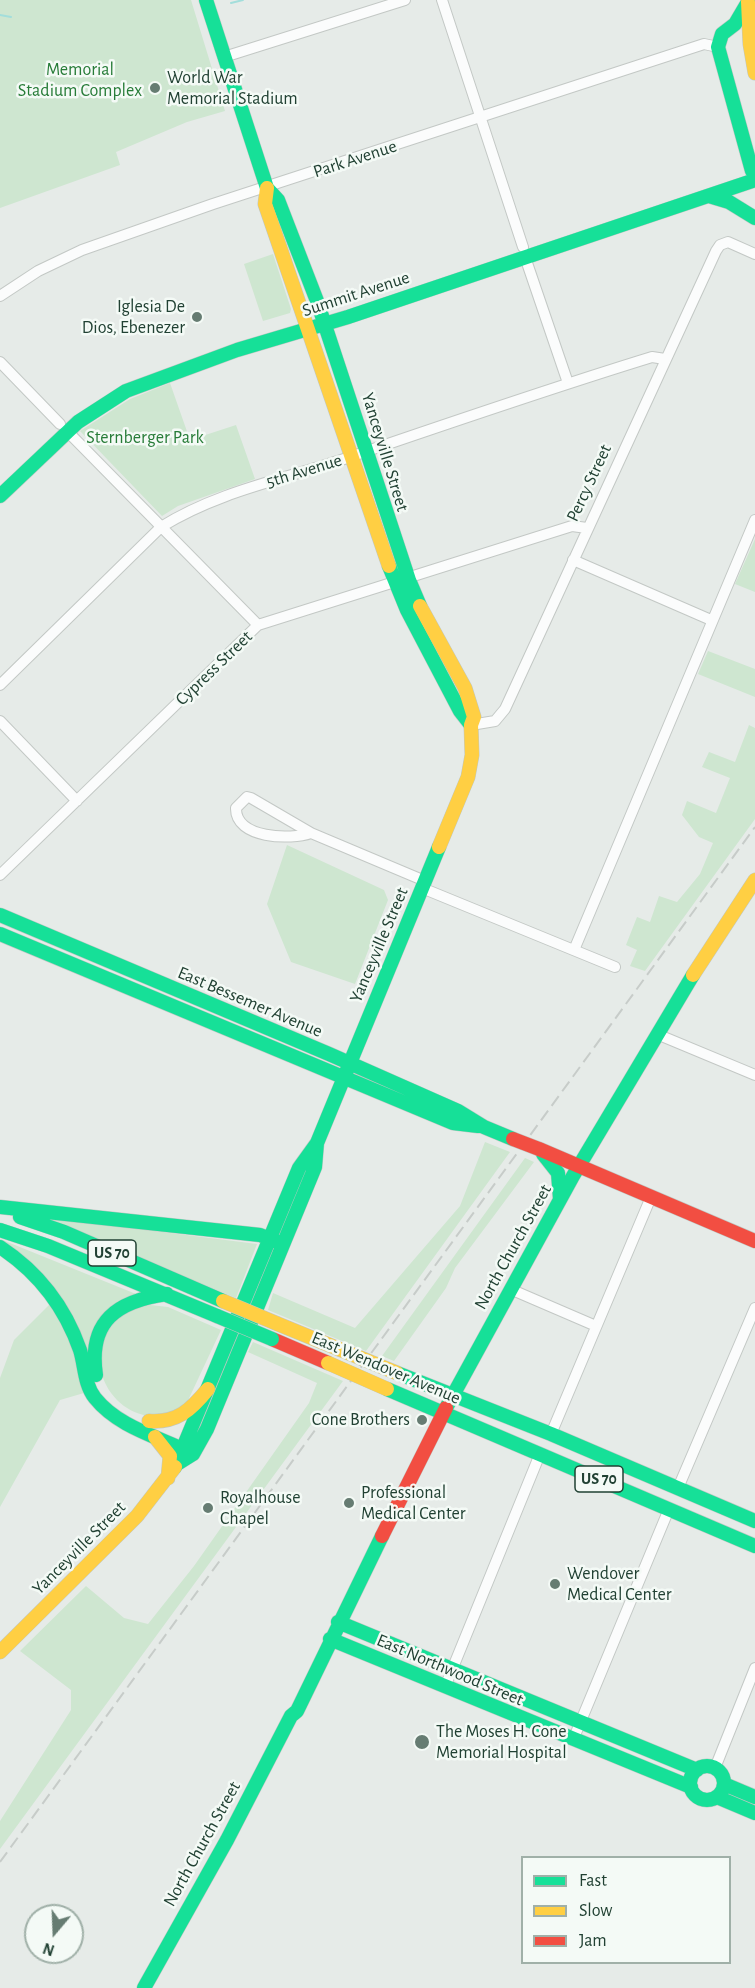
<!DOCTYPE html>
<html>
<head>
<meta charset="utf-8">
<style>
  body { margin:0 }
  #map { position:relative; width:755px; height:1988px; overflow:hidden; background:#e6ebe8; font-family:"Alegreya Sans",sans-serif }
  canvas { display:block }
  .legend { position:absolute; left:521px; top:1856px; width:210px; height:108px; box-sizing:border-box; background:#f4faf6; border:2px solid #a0b0a8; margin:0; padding:8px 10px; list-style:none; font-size:18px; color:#214133 }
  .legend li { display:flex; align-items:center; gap:12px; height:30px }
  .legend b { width:30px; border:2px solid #a0b0a8 }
  .north { position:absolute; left:24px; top:1904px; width:60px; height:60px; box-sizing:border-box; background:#f4faf6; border:2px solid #a0b0a8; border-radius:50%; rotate:199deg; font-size:16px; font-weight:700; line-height:24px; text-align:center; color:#214133 }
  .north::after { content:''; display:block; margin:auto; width:21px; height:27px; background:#667c72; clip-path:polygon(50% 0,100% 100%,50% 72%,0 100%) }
</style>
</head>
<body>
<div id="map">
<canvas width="755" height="1988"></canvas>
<ul class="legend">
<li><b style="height:8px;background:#16e098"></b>Fast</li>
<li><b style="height:8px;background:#ffcf43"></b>Slow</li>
<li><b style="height:8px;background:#f24e42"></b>Jam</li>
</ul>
<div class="north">N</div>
</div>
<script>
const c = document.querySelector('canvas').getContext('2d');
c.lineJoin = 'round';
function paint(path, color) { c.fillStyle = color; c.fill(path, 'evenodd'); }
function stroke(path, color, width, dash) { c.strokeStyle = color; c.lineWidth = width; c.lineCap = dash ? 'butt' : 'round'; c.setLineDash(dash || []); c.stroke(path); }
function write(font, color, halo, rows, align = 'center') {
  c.font = font + ' "Alegreya Sans",sans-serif'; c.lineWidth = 5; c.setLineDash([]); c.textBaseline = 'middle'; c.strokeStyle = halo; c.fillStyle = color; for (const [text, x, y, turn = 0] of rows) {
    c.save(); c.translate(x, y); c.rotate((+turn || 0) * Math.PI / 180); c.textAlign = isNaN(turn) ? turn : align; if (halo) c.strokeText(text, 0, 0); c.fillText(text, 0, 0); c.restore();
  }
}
const green = new Path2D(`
  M 0,0 L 191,0 L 225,111 L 187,122 L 116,152 L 120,165 L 0,208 Z
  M 273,254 L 291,309 L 290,313 L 263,321 L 244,264 Z
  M 170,383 L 190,440 L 236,425 L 255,479 L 178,506 L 162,516 L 80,431 L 130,399 Z
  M 755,539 L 755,592 L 735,584 Z
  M 708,651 L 755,669 L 755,697 L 698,674 Z
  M 749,725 L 755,728 L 755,819 L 645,971 L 630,966 L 637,950 L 626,945 L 637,917 L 650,922 L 659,896 L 677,902 L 700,874 L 713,843 L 699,837 L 682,815 L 687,801 L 716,813 L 730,778 L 702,767 L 709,752 L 735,762 Z
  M 287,845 L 384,890 L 388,900 L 355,984 L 291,962 L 267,904 Z
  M 485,1142 L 510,1152 L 366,1351 L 268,1310 L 273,1293 L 355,1328 L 460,1206 Z
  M 525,1158 L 534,1162 L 455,1268 L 446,1288 L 394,1361 L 382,1356 Z
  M 37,1216 L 257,1244 L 236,1298 Z
  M 0,1239 L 141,1296 L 129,1300 L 88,1356 Z
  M 50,1304 L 70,1340 L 84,1393 L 60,1400 L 0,1507 L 0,1378 L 14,1340 Z
  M 150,1305 L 168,1307 L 221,1330 L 184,1409 C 123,1442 66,1358 124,1314 C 131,1309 142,1307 150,1305 Z
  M 253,1342 L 343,1381 L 0,1849 L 0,1821 L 71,1710 L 71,1690 L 20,1651 L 86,1586 L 124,1618 L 148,1624 L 194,1566 L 309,1403 L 317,1383 L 248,1352 Z`);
const stream = new Path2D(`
  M 231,3 L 243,0
  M 0,15 L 11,17`);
const street = new Path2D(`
  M 442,0 L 523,247
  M 224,57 L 405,0
  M 525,257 L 568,383
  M 0,296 L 38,271 L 82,250 L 213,204 L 704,44 L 718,47
  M 0,362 L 60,424
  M 68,432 L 258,625
  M 573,560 L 711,620
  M 0,685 L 161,527 C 217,492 281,480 344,459 C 446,424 548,389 652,357 L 665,359
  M 0,721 L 77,801
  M 471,725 L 495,721 L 505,709 L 716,251 L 720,245 L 728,242 L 755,254
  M 247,797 L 251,798 L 311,833 C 291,840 235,839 236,808 Z
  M 311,833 L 425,881
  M 0,875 L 258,625 L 572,526 L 587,528
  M 422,888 L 615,967
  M 574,950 L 755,520
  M 659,1035 L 755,1075
  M 510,1289 L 596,1326
  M 551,1434 L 651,1197
  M 678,1488 L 755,1308
  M 445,1687 L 540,1454
  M 573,1740 L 669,1509
  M 715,1768 L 755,1668`);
const fast = new Path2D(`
  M 206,0 L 267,188 L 278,200 L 317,301 L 409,580 L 420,606
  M 748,2 L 735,24 L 722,34 L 718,47 L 752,171
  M 709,196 L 729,202 L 755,218
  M 0,496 L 78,422 L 126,391 L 237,350 L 348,317 L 755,180
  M 389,566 L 407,610 L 460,711 L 471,725
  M 0,915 L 329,1054 L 458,1111 L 484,1127 L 513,1139
  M 0,934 L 453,1123 L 478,1126
  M 543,1154 L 558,1173 L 560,1199
  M 0,1207 L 260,1235 L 283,1244
  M 20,1217 L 64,1232 L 223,1301
  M 0,1230 L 48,1246 L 217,1316
  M 0,1247 C 38,1272 65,1307 80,1350 C 85,1366 84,1384 95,1398 C 119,1428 160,1437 193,1454
  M 397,1373 L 551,1434 L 755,1521
  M 96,1375 C 88,1321 117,1301 167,1294
  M 387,1389 L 755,1546
  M 446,1408 L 573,1176 L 693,975
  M 177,1464 L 193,1454 L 207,1429 L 315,1167 L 317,1143 L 439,847
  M 175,1467 L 299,1168 L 317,1143
  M 338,1622 L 697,1770
  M 330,1639 L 691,1787
  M690 1783a17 17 0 1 1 34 0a17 17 0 1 1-34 0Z
  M 724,1784 L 755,1797
  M 717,1797 L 755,1813
  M 144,1988 L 227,1840 L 291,1716 L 297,1711 L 382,1536`);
const slow = new Path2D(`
  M 748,2 L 750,44 L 755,73
  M 267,188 L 265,204 L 389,566
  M 420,606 L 465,688 L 474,717 L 471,725 L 472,755 L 468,777 L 439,847
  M 693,975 L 755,880
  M 278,1324 L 339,1349
  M 149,1421 C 177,1423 191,1410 208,1389
  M 155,1437 L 170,1456 L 168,1478
  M 0,1652 L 137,1516 L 175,1467`);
const jam = new Path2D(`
  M 539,1149 L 755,1241
  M 272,1339 L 328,1363
  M 382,1536 L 446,1408`);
const rail = new Path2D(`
  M 0,1862 L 755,827`);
const fastBridge = new Path2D(`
  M 217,1316 L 272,1339`);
const slowBridge = new Path2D(`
  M 223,1301 L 278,1324
  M 339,1349 L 397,1373
  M 328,1363 L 387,1389`);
const jamBridge = new Path2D(`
  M 513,1139 L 539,1149`);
const markers = [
  [155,88,6,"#667c72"],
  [197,317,6,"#667c72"],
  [422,1420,6,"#667c72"],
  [349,1503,6,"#667c72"],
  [208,1508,6,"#667c72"],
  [555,1584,6,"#667c72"],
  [422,1742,8,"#667c72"]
];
const shields = [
  [112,1253,48],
  [599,1479,48]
];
const shieldNames = [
  ["US 70",112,1253],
  ["US 70",599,1479]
];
const parkNames = [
  ["Memorial",80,70],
  ["Stadium Complex",80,91],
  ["Sternberger Park",145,438]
];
const poiNames = [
  ["World War",167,78],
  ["Memorial Stadium",167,99],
  ["Iglesia De",185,307,"right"],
  ["Dios, Ebenezer",185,328,"right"],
  ["Cone Brothers",410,1420,"right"],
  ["Professional",361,1493],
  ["Medical Center",361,1514],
  ["Royalhouse",220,1498],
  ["Chapel",220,1519],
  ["Wendover",567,1574],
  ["Medical Center",567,1595],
  ["The Moses H. Cone",436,1732],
  ["Memorial Hospital",436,1753]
];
const streetNames = [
  ["Park Avenue",355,159,-18],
  ["Summit Avenue",356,294,-18],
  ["Yanceyville Street",385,452,73],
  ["5th Avenue",304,471,-17],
  ["Percy Street",589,483,-65],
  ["Cypress Street",214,668,-44],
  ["Yanceyville Street",379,945,-67],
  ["East Bessemer Avenue",250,1002,23],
  ["North Church Street",513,1247,-61],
  ["East Wendover Avenue",386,1368,23],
  ["Yanceyville Street",79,1548,-45],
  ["East Northwood Street",450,1670,23],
  ["North Church Street",202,1844,-61]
];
paint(green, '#cee6d0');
stroke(stream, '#a3dedb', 2);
stroke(street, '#c3c8c5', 12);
stroke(fast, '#bfc7c3', 15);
stroke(slow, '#bfc7c3', 15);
stroke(jam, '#bfc7c3', 15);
stroke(street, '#fbfcfc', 10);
stroke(fast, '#16e098', 14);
stroke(slow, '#ffcf43', 14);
stroke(jam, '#f24e42', 14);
stroke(rail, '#c7ccc9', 2, [12, 6]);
stroke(fastBridge, '#bfc7c3', 15, []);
stroke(slowBridge, '#bfc7c3', 15, []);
stroke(jamBridge, '#bfc7c3', 15, []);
stroke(fastBridge, '#16e098', 14);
stroke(slowBridge, '#ffcf43', 14);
stroke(jamBridge, '#f24e42', 14);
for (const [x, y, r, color] of markers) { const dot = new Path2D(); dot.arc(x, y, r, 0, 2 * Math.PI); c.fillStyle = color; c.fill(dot); stroke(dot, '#f4faf6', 2); }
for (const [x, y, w] of shields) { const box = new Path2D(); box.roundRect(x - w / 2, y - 13, w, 26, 4.5); c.fillStyle = '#f4faf6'; c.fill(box); stroke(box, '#214133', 1.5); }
write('bold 16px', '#214133', null, shieldNames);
write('18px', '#277c38', '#f4faf6', parkNames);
write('18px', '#214133', '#f4faf6', poiNames, 'left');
write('18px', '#214133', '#f4faf6', streetNames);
</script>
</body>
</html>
